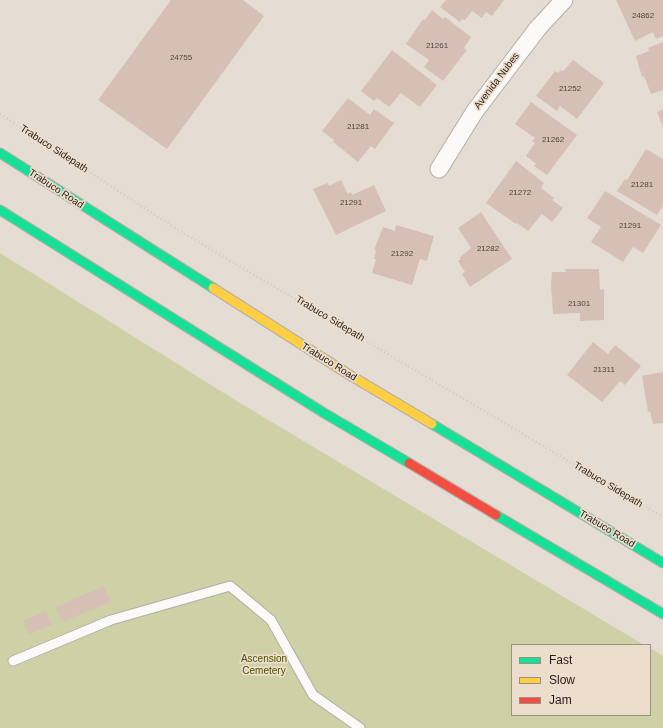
<!DOCTYPE html>
<html>
<head>
<meta charset="utf-8">
<style>
  body { margin:0 }
  #map { position:relative; width:663px; height:728px; overflow:hidden; background:#e5ddd4; font-family:Arial,sans-serif }
  canvas { display:block }
  .legend { position:absolute; left:511px; top:644px; width:140px; height:72px; box-sizing:border-box; background:#edddcc; border:1px solid #9c9083; margin:0; padding:5px 7px; list-style:none; font-size:12px; color:#221c16 }
  .legend li { display:flex; align-items:center; gap:8px; height:20px }
  .legend b { width:20px; border:1px solid #9c9083 }
</style>
</head>
<body>
<div id="map">
<canvas width="663" height="728"></canvas>
<ul class="legend">
<li><b style="height:5px;background:#16e098"></b>Fast</li>
<li><b style="height:5px;background:#ffcf43"></b>Slow</li>
<li><b style="height:5px;background:#f24e42"></b>Jam</li>
</ul>
</div>
<script>
const c = document.querySelector('canvas').getContext('2d');
c.lineJoin = 'round';
function paint(path, color) { c.fillStyle = color; c.fill(path, 'evenodd'); }
function stroke(path, color, width, dash) { c.strokeStyle = color; c.lineWidth = width; c.lineCap = dash ? 'butt' : 'round'; c.setLineDash(dash || []); c.stroke(path); }
function write(font, color, halo, rows, align = 'center') {
  c.font = font + ' Arial,sans-serif'; c.lineWidth = 3.5; c.setLineDash([]); c.textBaseline = 'middle'; c.strokeStyle = halo; c.fillStyle = color; for (const [text, x, y, turn = 0] of rows) {
    c.save(); c.translate(x, y); c.rotate((+turn || 0) * Math.PI / 180); c.textAlign = isNaN(turn) ? turn : align; if (halo) c.strokeText(text, 0, 0); c.fillText(text, 0, 0); c.restore();
  }
}
const green = new Path2D(`
  M 0,253 L 235,400 L 644,645 L 512,645 L 512,715 L 650,715 L 650,648 L 663,656 L 663,728 L 0,728 Z`);
const building = new Path2D(`
  M 171,0 L 243,0 L 264,16 L 167,149 L 98,100 Z
  M 446,0 L 504,0 L 492,16 L 486,12 L 482,18 L 472,11 L 465,20 L 462,19 L 460,22 L 440,7 Z
  M 616,0 L 663,0 L 663,36 L 656,39 L 653,32 L 635,41 Z
  M 432,10 L 443,19 L 445,17 L 471,37 L 464,48 L 467,50 L 443,81 L 424,67 L 429,60 L 406,44 L 423,19 L 425,20 Z
  M 663,42 L 663,90 L 651,94 L 644,76 L 642,77 L 636,56 L 649,51 L 648,48 Z
  M 392,50 L 437,85 L 420,107 L 401,93 L 389,107 L 377,98 L 374,101 L 361,91 Z
  M 573,60 L 604,83 L 577,119 L 560,106 L 557,111 L 536,96 L 555,71 L 558,73 L 561,70 L 563,71 Z
  M 348,98 L 370,115 L 374,109 L 394,123 L 375,149 L 371,146 L 358,162 L 333,142 L 334,140 L 322,131 Z
  M 531,102 L 577,135 L 547,175 L 534,166 L 536,164 L 526,156 L 535,143 L 532,141 L 535,138 L 515,124 Z
  M 663,109 L 663,127 L 657,112 Z
  M 646,149 L 663,159 L 663,206 L 657,215 L 617,191 L 625,179 L 627,180 Z
  M 516,161 L 544,183 L 541,188 L 554,198 L 552,200 L 563,208 L 552,222 L 542,214 L 528,231 L 517,223 L 516,224 L 486,203 Z
  M 341,180 L 348,194 L 351,192 L 352,195 L 374,185 L 386,211 L 336,235 L 313,189 L 328,183 L 329,186 Z
  M 605,191 L 661,225 L 643,253 L 633,247 L 623,262 L 591,242 L 601,227 L 587,218 Z
  M 481,212 L 512,259 L 470,287 L 462,274 L 465,272 L 458,261 L 461,259 L 459,258 L 471,248 L 458,228 Z
  M 396,225 L 434,236 L 427,261 L 420,259 L 412,285 L 372,273 L 376,259 L 374,259 L 376,250 L 374,250 L 383,227 L 395,231 Z
  M 565,269 L 599,269 L 600,290 L 604,289 L 604,320 L 580,321 L 580,313 L 553,314 L 551,285 L 552,272 L 566,272 Z
  M 593,342 L 608,354 L 615,345 L 641,366 L 625,385 L 620,381 L 602,402 L 567,375 Z
  M 663,372 L 663,423 L 653,424 L 650,411 L 648,412 L 642,376 Z
  M 104,586 L 111,602 L 62,622 L 56,607 Z
  M 46,611 L 52,625 L 29,634 L 23,621 Z`);
const path = new Path2D(`
  M 0,114 L 175,228 L 663,517`);
const lane = new Path2D(`
  M 13,661 L 111,620 L 230,586 L 271,620 L 313,695 L 360,728`);
const street = new Path2D(`
  M 439,169 L 475,111 L 538,28 L 564,0`);
const fast = new Path2D(`
  M 0,153 L 213,288
  M 0,210 L 324,413 L 409,463
  M 432,424 L 663,563
  M 496,515 L 663,614`);
const slow = new Path2D(`
  M 213,288 L 348,374 L 432,424`);
const jam = new Path2D(`
  M 409,463 L 496,515`);
const numberNames = [
  ["24862",643,16],
  ["21261",437,46],
  ["24755",181,58],
  ["21252",570,89],
  ["21281",358,127],
  ["21262",553,140],
  ["21281",642,185],
  ["21272",520,193],
  ["21291",351,203],
  ["21291",630,226],
  ["21282",488,249],
  ["21292",402,254],
  ["21301",579,304],
  ["21311",604,370]
];
const streetNames = [
  ["Avenida Nubes",497,81,-53],
  ["Trabuco Sidepath",54,149,33],
  ["Trabuco Road",56,189,33],
  ["Trabuco Sidepath",330,319,31],
  ["Trabuco Road",329,362,32],
  ["Trabuco Sidepath",608,485,31],
  ["Trabuco Road",607,529,31]
];
const parkNames = [
  ["Ascension",264,659],
  ["Cemetery",264,671]
];
paint(green, '#ced0a6');
paint(building, '#d6c0b5');
stroke(lane, '#b4aea7', 11);
stroke(street, '#b4aea7', 19);
stroke(fast, '#b4aea7', 11);
stroke(slow, '#b4aea7', 11);
stroke(jam, '#b4aea7', 11);
stroke(path, '#cecbc9', 2.5, [1, 3]);
stroke(lane, '#fbfaf9', 9);
stroke(street, '#fbfaf9', 17);
stroke(fast, '#16e098', 9);
stroke(slow, '#ffcf43', 9);
stroke(jam, '#f24e42', 9);
write('8px', '#4f453e', null, numberNames);
write('10px', '#221c16', '#edddcc', streetNames);
write('10px', '#4b5203', '#edddcc', parkNames);
</script>
</body>
</html>
